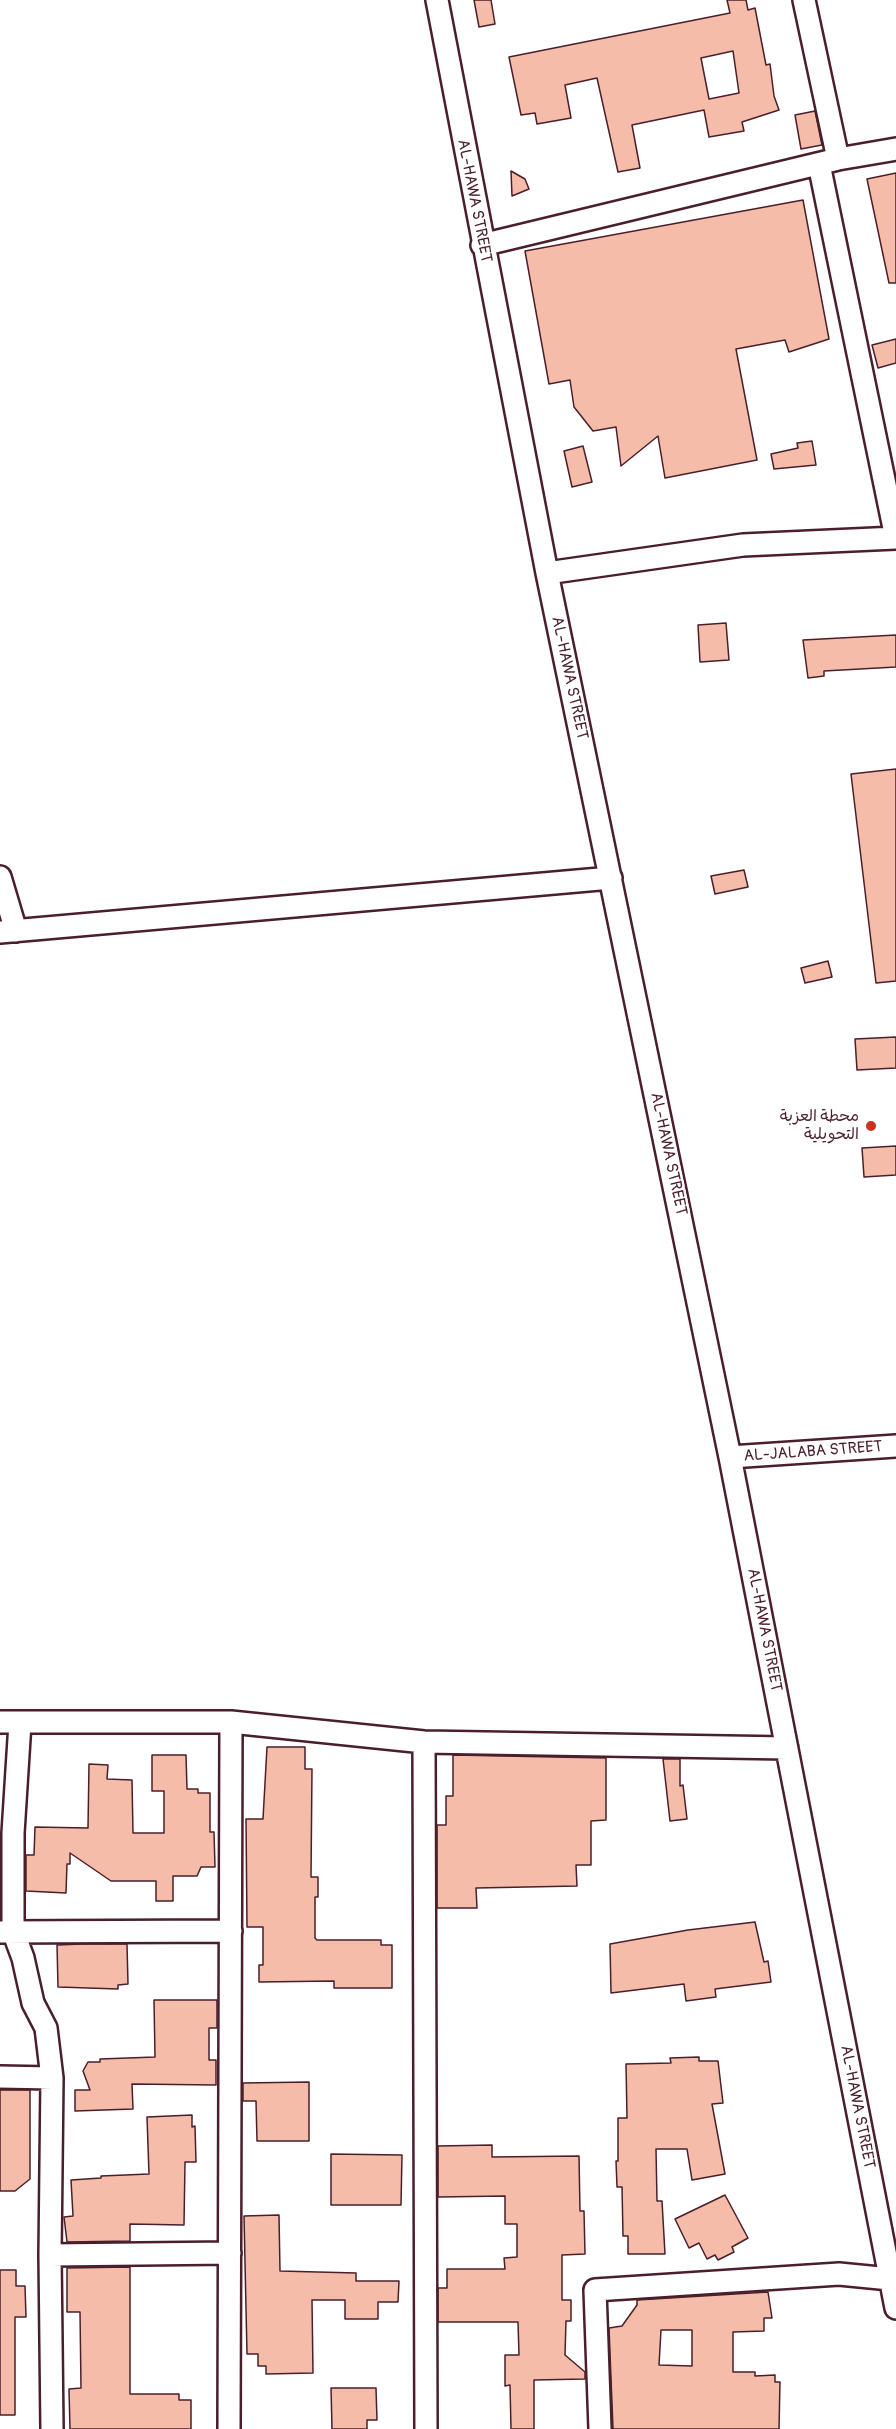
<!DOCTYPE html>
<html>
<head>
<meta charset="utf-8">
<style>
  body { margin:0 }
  canvas { display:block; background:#fff }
</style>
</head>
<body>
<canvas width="896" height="2429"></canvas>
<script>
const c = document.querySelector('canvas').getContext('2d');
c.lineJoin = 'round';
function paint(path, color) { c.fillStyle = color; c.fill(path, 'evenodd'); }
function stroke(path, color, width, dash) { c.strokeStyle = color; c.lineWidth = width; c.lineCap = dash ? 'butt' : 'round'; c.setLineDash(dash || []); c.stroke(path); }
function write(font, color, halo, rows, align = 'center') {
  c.font = font + ' Pangolin,"Playpen Sans Arabic",sans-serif'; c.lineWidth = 4.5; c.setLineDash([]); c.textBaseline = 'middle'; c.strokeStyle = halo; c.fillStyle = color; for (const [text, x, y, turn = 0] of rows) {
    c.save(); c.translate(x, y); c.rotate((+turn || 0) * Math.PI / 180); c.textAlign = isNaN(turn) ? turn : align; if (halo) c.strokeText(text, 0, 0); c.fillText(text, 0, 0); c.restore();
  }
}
const building = new Path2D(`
  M 474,0 L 491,0 L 495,24 L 479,27 Z
  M 727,0 L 746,0 L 748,10 L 755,8 L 766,65 L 770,64 L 774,96 L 779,110 L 742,122 L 744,131 L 709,137 L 704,110 L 632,125 L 640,168 L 618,172 L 597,78 L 565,85 L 571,118 L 537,124 L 535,113 L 521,115 L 509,57 L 730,13 ZM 733,51 L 739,93 L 709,99 L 701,58 Z
  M 815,111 L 822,145 L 801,149 L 795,115 Z
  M 511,171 L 525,179 L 529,189 L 512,196 Z
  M 896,173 L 896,283 L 889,283 L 867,179 Z
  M 803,200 L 829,339 L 789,352 L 785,340 L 736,349 L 757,460 L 665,478 L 658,436 L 621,466 L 616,427 L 593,431 L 574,407 L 570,380 L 549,384 L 525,251 Z
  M 896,339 L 896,363 L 878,368 L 872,345 Z
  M 812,441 L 816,465 L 774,469 L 771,454 L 798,448 L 797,443 Z
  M 583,446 L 592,482 L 572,487 L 564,451 Z
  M 726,623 L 729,660 L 700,662 L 698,625 Z
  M 896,635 L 896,667 L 824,671 L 824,676 L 808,678 L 803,640 Z
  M 896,769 L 896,981 L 876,983 L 851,774 Z
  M 744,870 L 748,887 L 715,894 L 711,876 Z
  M 828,961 L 832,977 L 805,983 L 801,968 Z
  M 896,1037 L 896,1068 L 857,1070 L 855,1039 Z
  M 896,1146 L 896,1175 L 864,1177 L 862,1148 Z
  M 267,1747 L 305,1747 L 305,1769 L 312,1769 L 311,1877 L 318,1877 L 318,1897 L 315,1897 L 315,1938 L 317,1940 L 381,1940 L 381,1945 L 392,1945 L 392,1988 L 334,1988 L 334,1981 L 259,1982 L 259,1965 L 263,1965 L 263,1927 L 247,1927 L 246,1819 L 263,1819 Z
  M 152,1755 L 186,1755 L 187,1789 L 198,1789 L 198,1793 L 210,1793 L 210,1832 L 214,1832 L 215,1867 L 201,1867 L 197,1876 L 173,1876 L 173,1901 L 156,1901 L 156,1881 L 111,1881 L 70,1853 L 70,1864 L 67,1864 L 66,1893 L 26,1891 L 26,1855 L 34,1855 L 35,1827 L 88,1828 L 89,1764 L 108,1765 L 107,1779 L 132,1780 L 133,1833 L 164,1833 L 164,1791 L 152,1791 Z
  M 453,1755 L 606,1758 L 606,1820 L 591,1821 L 591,1865 L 576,1865 L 577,1886 L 476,1888 L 477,1908 L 437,1908 L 437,1825 L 446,1825 L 446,1796 L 453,1796 Z
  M 663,1759 L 680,1759 L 680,1786 L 683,1785 L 687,1819 L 670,1821 Z
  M 755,1922 L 764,1962 L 768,1961 L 771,1982 L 715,1989 L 716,1997 L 686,2001 L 684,1984 L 611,1993 L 610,1944 L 688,1930 Z
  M 82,1944 L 127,1944 L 128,1984 L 118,1985 L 118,1989 L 58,1987 L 57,1945 Z
  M 154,2000 L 217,2000 L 217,2028 L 209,2028 L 209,2060 L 216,2060 L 216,2085 L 132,2084 L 133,2109 L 75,2111 L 75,2090 L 90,2090 L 83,2071 L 88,2062 L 100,2062 L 100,2059 L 155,2057 Z
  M 699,2057 L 699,2061 L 718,2061 L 723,2103 L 712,2104 L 725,2174 L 692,2180 L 687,2149 L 656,2149 L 657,2201 L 662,2201 L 665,2254 L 628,2254 L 628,2236 L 623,2236 L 622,2187 L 617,2187 L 616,2161 L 618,2161 L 618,2118 L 627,2118 L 626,2064 L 671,2063 L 670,2058 Z
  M 309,2082 L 309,2141 L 257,2141 L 256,2101 L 243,2101 L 243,2083 Z
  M 0,2090 L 30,2090 L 30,2179 L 15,2191 L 0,2191 Z
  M 192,2115 L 192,2127 L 195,2126 L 196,2162 L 185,2162 L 184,2225 L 130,2224 L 130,2241 L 67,2242 L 64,2217 L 73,2216 L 71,2180 L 101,2178 L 101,2176 L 149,2174 L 147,2117 Z
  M 492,2145 L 492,2157 L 579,2156 L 580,2211 L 584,2211 L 585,2254 L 562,2255 L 562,2300 L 571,2300 L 571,2321 L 566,2321 L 565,2355 L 585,2372 L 585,2379 L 534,2380 L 534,2429 L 511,2429 L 510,2385 L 505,2386 L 505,2355 L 519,2355 L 518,2322 L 438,2322 L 438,2288 L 447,2288 L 447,2269 L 505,2269 L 504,2258 L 517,2257 L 517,2224 L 505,2224 L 505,2196 L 438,2197 L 438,2146 Z
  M 331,2154 L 402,2155 L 401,2205 L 331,2205 Z
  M 725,2195 L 748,2238 L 732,2247 L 734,2252 L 718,2260 L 715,2255 L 707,2259 L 699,2243 L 689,2248 L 675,2219 Z
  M 279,2215 L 280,2271 L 356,2273 L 356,2281 L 399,2281 L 398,2302 L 378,2302 L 378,2319 L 345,2319 L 345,2300 L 312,2300 L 313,2373 L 266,2374 L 266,2366 L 258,2366 L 258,2354 L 247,2354 L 244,2216 Z
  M 130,2267 L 130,2394 L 179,2394 L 179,2400 L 191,2400 L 191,2429 L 70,2429 L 69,2389 L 81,2388 L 80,2312 L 67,2312 L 67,2268 Z
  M 0,2270 L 16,2270 L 16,2286 L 25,2286 L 26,2317 L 15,2317 L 15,2415 L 0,2415 Z
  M 768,2292 L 772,2318 L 764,2318 L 764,2331 L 733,2332 L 733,2372 L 755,2372 L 755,2376 L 775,2375 L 775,2382 L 780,2382 L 779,2429 L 613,2429 L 609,2328 L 622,2326 L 637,2305 L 637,2300 ZM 661,2330 L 692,2330 L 692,2366 L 659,2365 Z
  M 331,2388 L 376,2388 L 377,2420 L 367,2420 L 367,2429 L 332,2429 Z`);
const minor = new Path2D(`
  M 437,0 L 547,573 L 730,1457 L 896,2308
  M 804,0 L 838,159
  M 819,164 L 896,538
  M 482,245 L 838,159 L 896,149
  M 547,573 L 743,545 L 896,538
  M 0,877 L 16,931
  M 0,932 L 611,878
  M 730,1457 L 896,1446
  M 0,1722 L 231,1722 L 424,1742 L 787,1748
  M 20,1723 L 13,1833 L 13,1931 L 23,1958 L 33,2003 L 46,2028 L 52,2078 L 50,2255 L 52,2429
  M 424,1742 L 426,2429
  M 1,1932 L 231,1931
  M 0,2077 L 52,2078
  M 50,2255 L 230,2253
  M 229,2429 L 231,1722
  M 600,2429 L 595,2290 L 839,2274 L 890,2279`);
const markers = [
  [871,1126,6,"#c8321e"]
];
const streetNames = [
  ["AL-HAWA STREET",474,201,79],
  ["AL-HAWA STREET",569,678,78],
  ["AL-HAWA STREET",668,1154,78],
  ["AL-JALABA STREET",813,1452,-4],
  ["AL-HAWA STREET",764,1630,79],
  ["AL-HAWA STREET",857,2107,79]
];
const poiNames = [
  ["محطة العزبة",859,1117],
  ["التحويلية",859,1135]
];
paint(building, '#f4bca9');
stroke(building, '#4a1f2b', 1.5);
stroke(minor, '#4a1f2b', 26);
stroke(minor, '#fff', 21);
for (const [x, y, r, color] of markers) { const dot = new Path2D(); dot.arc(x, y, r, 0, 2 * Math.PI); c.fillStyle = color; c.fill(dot); stroke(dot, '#fff', 2); }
write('16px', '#4a1f2b', '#fff', streetNames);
write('16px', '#4a1f2b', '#fff', poiNames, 'right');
</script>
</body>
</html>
